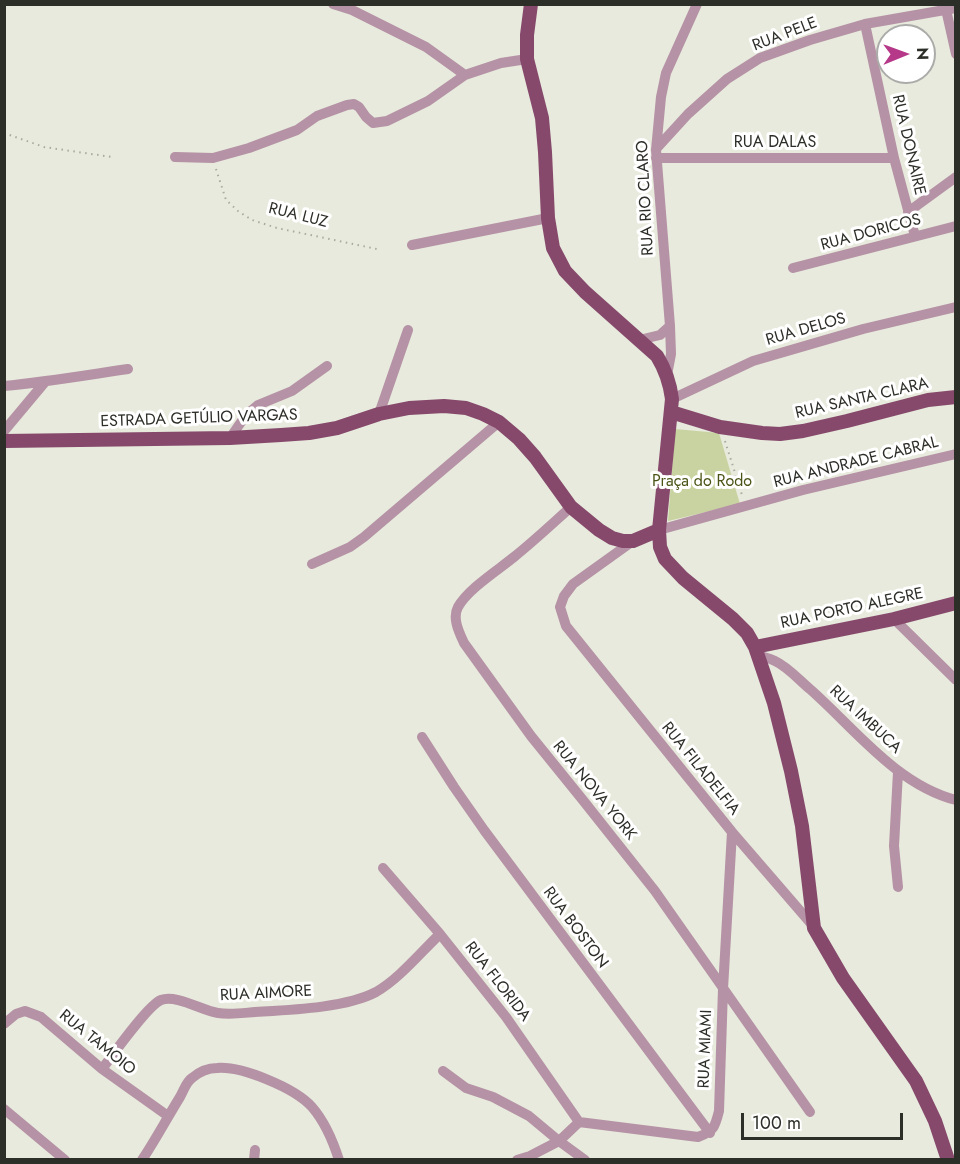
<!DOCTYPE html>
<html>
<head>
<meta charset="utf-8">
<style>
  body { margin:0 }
  #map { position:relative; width:960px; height:1164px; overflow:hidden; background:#e7eadc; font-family:Jost,sans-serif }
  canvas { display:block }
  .frame { position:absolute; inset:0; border:6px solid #2c2e28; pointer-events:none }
  .north { position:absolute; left:876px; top:24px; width:60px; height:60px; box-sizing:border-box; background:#fff; border:2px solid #ababa9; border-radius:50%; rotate:89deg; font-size:16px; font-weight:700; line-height:24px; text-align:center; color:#2c2e28 }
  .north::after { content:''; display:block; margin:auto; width:21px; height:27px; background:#b63989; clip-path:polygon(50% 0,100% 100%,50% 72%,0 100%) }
  .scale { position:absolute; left:741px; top:1113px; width:162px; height:27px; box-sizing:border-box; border:3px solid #2c2e28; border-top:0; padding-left:8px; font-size:18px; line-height:21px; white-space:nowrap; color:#2c2e28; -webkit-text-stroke:4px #fff; paint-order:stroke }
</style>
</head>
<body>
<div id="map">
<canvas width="960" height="1164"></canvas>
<div class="frame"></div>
<div class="north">N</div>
<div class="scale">100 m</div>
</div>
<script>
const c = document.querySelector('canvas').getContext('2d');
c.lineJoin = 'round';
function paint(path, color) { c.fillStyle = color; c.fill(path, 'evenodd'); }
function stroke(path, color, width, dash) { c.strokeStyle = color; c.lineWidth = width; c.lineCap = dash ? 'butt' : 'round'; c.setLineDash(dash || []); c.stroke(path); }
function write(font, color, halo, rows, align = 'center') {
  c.font = font + ' Jost,sans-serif'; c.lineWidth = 6; c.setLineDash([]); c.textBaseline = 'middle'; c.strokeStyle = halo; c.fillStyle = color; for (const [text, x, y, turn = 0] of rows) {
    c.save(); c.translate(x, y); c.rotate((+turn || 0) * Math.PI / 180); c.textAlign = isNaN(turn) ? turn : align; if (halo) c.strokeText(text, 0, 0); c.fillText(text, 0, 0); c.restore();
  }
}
const green = new Path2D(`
  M 675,429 L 719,433 L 740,504 L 668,521 Z`);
const path = new Path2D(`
  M 4,133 L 44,147 L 112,157
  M 216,169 L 226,200 L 238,211 L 252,220 L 277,228 L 377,249
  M 725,441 L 742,495`);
const minor = new Path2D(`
  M 333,4 L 352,10 L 426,47 L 465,75
  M 945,5 L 956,54
  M 865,24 L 894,158 L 915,236
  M 656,149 L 688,114 L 727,79 L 760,58 L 810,40 L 865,24 L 956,8
  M 175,157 L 213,158 L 249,148 L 297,130 L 317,116 L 347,105 L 354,104 L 359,107 L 366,117 L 373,123 L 387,121 L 428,101 L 465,75 L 501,63 L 527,59
  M 656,158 L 894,158
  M 908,212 L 956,177
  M 412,245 L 548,218
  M 793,268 L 956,226
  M 639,340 L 660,335 L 670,326
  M 667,375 L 671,354 L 670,326 L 656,150 L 661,97 L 666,73 L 697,4
  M 4,386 C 46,382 87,375 128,369
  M 672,399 L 753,361 L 863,329 L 956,307
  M 379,414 L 408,330
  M 4,431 L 45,382
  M 230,438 L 246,415 L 258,405 L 292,391 L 327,366
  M 571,507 C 552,524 534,541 514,557 C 498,570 468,589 458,607 C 452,618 459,632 464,643 L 531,736 L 582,799 L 655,891 L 810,1112
  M 659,530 L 803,490 L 956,454
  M 633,541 L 573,584 L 564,596 L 560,607 L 566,626 L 732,832 L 814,927
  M 312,564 L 350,547 L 364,537 L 499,422
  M 894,619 L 956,680
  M 757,655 C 763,657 769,658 775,661 C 788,667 799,680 811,690 C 855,729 897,785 956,800
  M 422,737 L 454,787 L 484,830 L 710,1133
  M 898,772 L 894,846 L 898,887
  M 383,868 L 440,934 L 506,1017 L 579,1122
  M 4,1024 L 16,1014 L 25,1011 L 41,1017 L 102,1069 L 168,1116
  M 102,1069 C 112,1056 148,1005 161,1000 C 176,994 203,1011 218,1013 C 230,1015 243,1013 255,1012 C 289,1010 346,1008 376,992 C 399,979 421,952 440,934
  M 443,1071 L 466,1088 L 493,1097 L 529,1116 L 559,1141 L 585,1160
  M 4,1109 L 65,1160
  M 579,1122 L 698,1137 C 714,1131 715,1127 719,1111 L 723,989 L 732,832
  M 142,1160 C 156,1139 167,1118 180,1097 C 184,1090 186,1082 192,1078 C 199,1072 207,1068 217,1068 C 242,1066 295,1088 312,1107 C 325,1122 333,1141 339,1160
  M 254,1160 L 255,1150
  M 517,1160 L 530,1156 L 559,1141 L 579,1122`);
const major = new Path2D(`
  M 531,4 L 527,35 L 527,59 L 542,118 L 545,152 L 548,218 L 553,248 L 565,271 L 585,292 L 657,356 C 665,369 670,383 672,399 L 659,530 L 660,547 L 665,559 L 683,578 L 733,619 L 747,633 L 755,647 L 774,703 L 791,771 L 802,826 L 814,928 L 843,978 L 916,1081 L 935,1121 L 948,1160
  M 671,412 L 720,427 L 762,433 L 780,434 L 803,431 L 847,421 L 928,400 L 956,397
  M 4,441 L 230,438 L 281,435 L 309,433 L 337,428 L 379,414 L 409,408 L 444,406 L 466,408 L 483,414 L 499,422 L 519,439 L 535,457 L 571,507 L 599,530 L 612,538 L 623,541 L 633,541 L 659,530
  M 755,647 L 894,619 L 956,603`);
const streetNames = [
  ["RUA PELE",785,35,-21],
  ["RUA DALAS",775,143],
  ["RUA DONAIRE",908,145,77],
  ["RUA RIO CLARO",646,198,-93],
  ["RUA LUZ",298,216,14],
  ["RUA DORICOS",871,233,-15],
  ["RUA DELOS",806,330,-16],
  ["RUA SANTA CLARA",862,399,-13],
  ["ESTRADA GETÚLIO VARGAS",199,419,-2],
  ["RUA ANDRADE CABRAL",856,463,-14],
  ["RUA PORTO ALEGRE",852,609,-12],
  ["RUA IMBUCA",865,720,43],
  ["RUA FILADELFIA",700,769,51],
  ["RUA NOVA YORK",594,791,51],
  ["RUA BOSTON",575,928,53],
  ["RUA FLORIDA",497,982,52],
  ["RUA AIMORE",266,994,-3],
  ["RUA TAMOIO",97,1043,39],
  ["RUA MIAMI",706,1049,-88]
];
const parkNames = [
  ["Praça do Rodo",702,482]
];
paint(green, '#c9d3a1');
stroke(path, '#a8aba0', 2, [1.5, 4.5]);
stroke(minor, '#b592a5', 10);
stroke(major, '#86496c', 14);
write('16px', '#2c2e28', '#fff', streetNames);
write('16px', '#4b5416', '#fff', parkNames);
</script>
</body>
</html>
